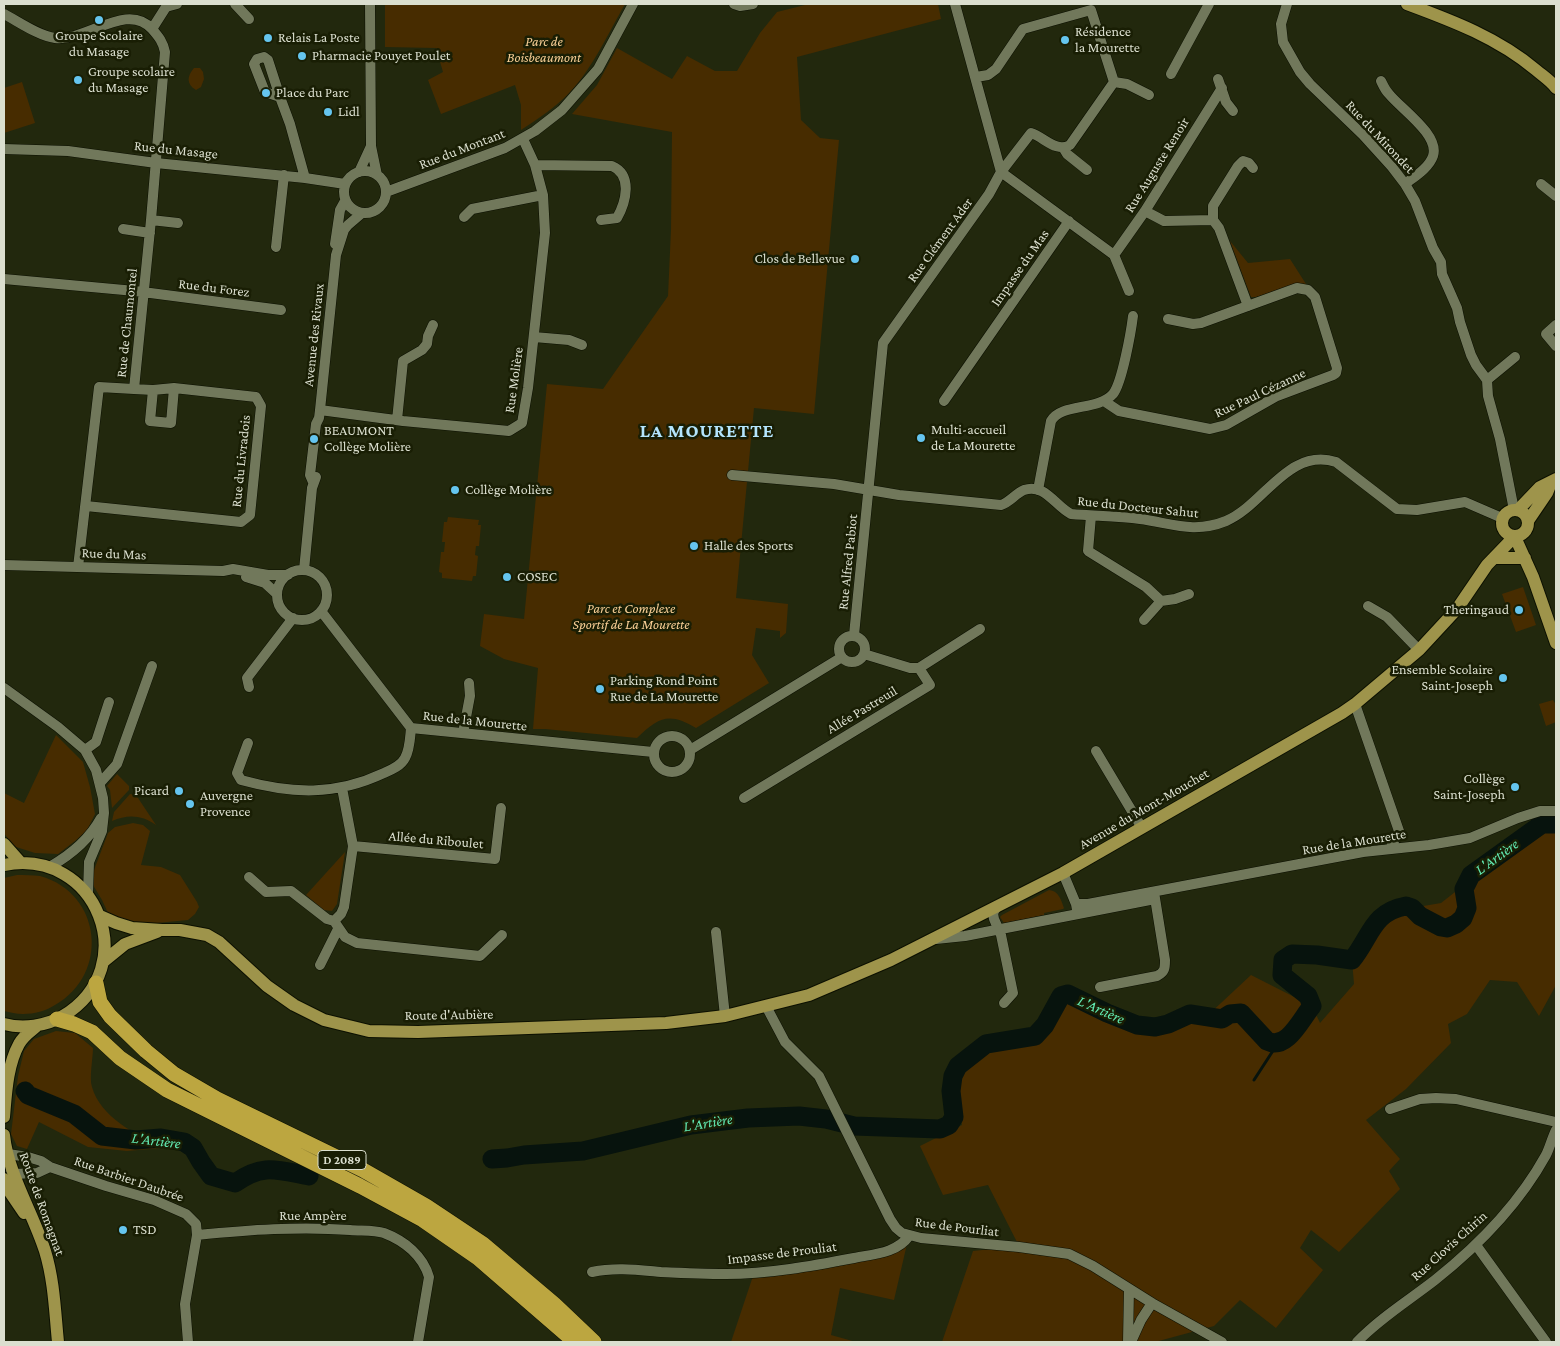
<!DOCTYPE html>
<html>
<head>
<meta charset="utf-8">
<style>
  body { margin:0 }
  #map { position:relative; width:1560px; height:1346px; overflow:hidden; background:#22280d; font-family:"Crimson Pro",serif }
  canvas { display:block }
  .frame { position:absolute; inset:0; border:5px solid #dbdfcf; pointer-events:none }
</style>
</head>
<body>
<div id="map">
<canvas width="1560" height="1346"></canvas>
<div class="frame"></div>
</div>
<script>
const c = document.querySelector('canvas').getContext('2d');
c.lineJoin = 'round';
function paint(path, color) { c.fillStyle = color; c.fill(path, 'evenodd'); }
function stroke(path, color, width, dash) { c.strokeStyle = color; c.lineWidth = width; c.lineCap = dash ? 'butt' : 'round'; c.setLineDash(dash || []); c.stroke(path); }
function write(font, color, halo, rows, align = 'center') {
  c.font = font + ' "Crimson Pro",serif'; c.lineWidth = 5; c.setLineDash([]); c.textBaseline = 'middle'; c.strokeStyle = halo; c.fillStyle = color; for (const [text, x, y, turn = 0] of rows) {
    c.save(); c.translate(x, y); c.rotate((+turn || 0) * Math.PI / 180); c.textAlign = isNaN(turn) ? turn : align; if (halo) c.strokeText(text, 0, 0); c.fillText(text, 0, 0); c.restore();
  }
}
const green = new Path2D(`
  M 385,4 L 625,4 C 609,32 592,69 570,92 C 556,107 538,119 521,130 L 521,105 L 515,85 L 441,114 L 428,80 L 443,72 L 436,48 L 385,47 Z
  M 809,4 L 938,4 L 941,19 L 797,57 L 801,120 L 820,138 L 839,140 L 814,414 L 754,408 L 736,598 L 788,604 L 786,633 L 780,638 L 780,631 L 756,628 L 752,655 L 769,683 L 696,728 C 669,712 659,717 637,738 L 545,729 L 533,729 L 538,668 L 504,659 L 480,646 L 484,614 L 524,619 L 547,384 L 603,389 L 668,296 L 671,230 L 672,132 L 572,114 L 597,85 L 617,48 L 672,79 L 687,56 L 715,71 L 737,71 L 760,33 L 777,12 Z
  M 194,68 L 200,68 L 203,72 L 204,79 L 201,87 L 196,90 C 186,84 187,76 194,68 Z
  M 22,82 L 35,123 L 4,133 L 4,88 Z
  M 1230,241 L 1248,263 L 1290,259 L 1306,284 L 1295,284 L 1256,297 L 1251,297 Z
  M 448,517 L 479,520 L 478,525 L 481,525 L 479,546 L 476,546 L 475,555 L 478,556 L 476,576 L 473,576 L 472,581 L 442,578 L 442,573 L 439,572 L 441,552 L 444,552 L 445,542 L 442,542 L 444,522 L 447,522 Z
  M 1523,587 L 1536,625 L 1516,632 L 1502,594 Z
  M 1553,700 L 1556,705 L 1556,722 L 1546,726 L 1539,704 Z
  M 56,735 L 83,762 L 90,787 L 95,814 L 87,830 L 75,841 L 58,854 L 35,853 L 13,846 L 4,833 L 4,793 L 24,803 Z
  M 117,774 L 129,786 L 129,790 L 112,808 L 110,790 L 107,786 Z
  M 130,794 L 136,795 L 156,825 C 142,815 128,814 112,821 L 114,812 Z
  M 133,823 L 143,825 L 150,831 L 141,865 L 161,867 L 180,875 L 197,902 L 199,907 L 195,914 L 188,920 L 136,925 L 108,913 L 102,900 L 93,885 L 94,870 L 108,833 L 115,827 Z
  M 1542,824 L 1556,824 L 1556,985 L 1539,1016 L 1517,982 L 1490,980 L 1467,1014 L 1448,1024 L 1451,1043 L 1406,1089 L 1366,1120 L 1400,1159 L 1389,1171 L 1400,1189 L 1339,1252 L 1311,1230 L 1300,1248 L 1323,1270 L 1276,1328 L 1240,1300 L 1214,1326 L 1155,1342 L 942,1342 L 973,1251 L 1019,1246 L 988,1185 L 943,1195 L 920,1146 L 962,1125 L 953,1076 L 986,1044 L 1035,1036 L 1041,1031 L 1068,994 L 1131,1024 L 1168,1024 L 1206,1017 L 1251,975 L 1312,1006 L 1320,1023 L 1354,984 L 1352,960 L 1388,912 L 1441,903 Z
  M 345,852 L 337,904 L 332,911 L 324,910 L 306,895 Z
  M 17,875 C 24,875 33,875 40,876 C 102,893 110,974 55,1005 C 46,1011 34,1014 23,1014 C 16,1014 10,1012 4,1011 L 4,878 Z
  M 1049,890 C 1059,891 1061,900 1064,908 L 1063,909 L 1044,913 L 1044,915 L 1004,923 L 1000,917 L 1002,915 Z
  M 56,1031 L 75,1033 L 93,1048 C 93,1058 89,1078 92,1087 C 101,1118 135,1133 161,1148 L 127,1151 L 88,1147 L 39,1122 L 27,1149 L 17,1146 L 11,1134 L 18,1076 L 24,1051 L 34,1039 Z
  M 907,1244 L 894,1300 L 840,1288 L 831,1335 L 856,1342 L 731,1342 L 754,1273 Z`);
const stream = new Path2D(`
  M 1254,1080 L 1278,1043`);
const river = new Path2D(`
  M 25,1091 L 28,1095 L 74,1114 L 102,1136 L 136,1140 L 161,1138 L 184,1142 L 193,1148 L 201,1162 L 211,1176 L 235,1183 C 263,1163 277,1170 309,1176
  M 492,1159 L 507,1158 L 524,1155 L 583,1151 L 691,1125 L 748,1118 L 799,1116 L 826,1119 L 854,1126 L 940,1129 L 949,1125 L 954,1117 L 951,1091 L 953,1076 L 958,1066 L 986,1044 L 1035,1036 L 1045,1025 L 1061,996 L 1068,994 L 1107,1013 L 1137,1025 L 1155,1027 L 1168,1024 L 1190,1014 L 1222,1019 L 1230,1014 L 1241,1013 L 1267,1041 C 1287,1051 1301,1019 1312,1006 L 1308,996 L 1282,975 L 1283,960 L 1292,954 L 1317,955 L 1352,960 C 1371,937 1372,912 1406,906 L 1412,908 L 1420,916 L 1441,927 L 1447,928 L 1456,924 L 1463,918 L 1467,908 L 1464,889 L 1471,875 L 1542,824 L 1556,824`);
const minor = new Path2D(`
  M 235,4 L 249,19
  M 370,4 L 371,146 L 377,175
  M 734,4 L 740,6 L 753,4
  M 955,4 L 1001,172
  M 1287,4 L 1281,24 L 1283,42 L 1300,72 L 1310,84 L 1363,135 L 1392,167 L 1405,184 L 1415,201 L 1433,248 L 1441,262 L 1442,274 L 1457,308 L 1460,322 L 1471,355 L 1476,365 L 1487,380 L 1488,396 L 1500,439 L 1514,510
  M 4,14 C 19,22 39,36 55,38 C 86,42 127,1 152,29 C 159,37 163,42 165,52 L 151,220 L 134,389 L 99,387 L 78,567
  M 152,29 L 166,7 L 177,4
  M 264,57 L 268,60 L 280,97 L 265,92 L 254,64 L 257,59 Z
  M 1171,74 L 1209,4
  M 1218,79 L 1226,102 L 1233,111
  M 1381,81 C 1383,85 1385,90 1389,94 C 1401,109 1440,135 1433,156 C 1429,168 1414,177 1405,184
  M 1114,82 L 1127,84 L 1149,95
  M 280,97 L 290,124 L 305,178
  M 4,149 L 68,151 L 156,163 L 305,178 L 345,184
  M 1064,149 L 1067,154 L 1087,170
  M 535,165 L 612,166 C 633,175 626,202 617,218 L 601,220
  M344 192a21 21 0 1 1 42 0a21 21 0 1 1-42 0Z
  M 359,172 L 371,146
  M 1001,172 L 1114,255 L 1129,291
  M 1541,184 L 1556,196
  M 386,192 L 505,148 L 535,131 L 562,110 L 598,69 L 633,4
  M 1145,211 L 1164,221 L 1213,220 L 1219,228 L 1248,306
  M 464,217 L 472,209 L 543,195
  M 151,220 L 178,223
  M 1213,220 L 1213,206 L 1238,166 L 1243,161 L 1249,163 L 1253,168
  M 123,229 L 150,233
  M 335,244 L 340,210 L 345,201
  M 276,247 L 284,175
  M 1114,255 L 1145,211 L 1222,88
  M 4,279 L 135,291 L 281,310
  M 1556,325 L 1546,334 L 1556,346
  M 534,337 L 569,340 L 582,345
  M 1487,380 L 1515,357
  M 153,390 L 150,421 L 171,423 L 174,388
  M 944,401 L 1069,221
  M 1104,401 L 1119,411 L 1210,429 L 1226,425 L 1277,396 L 1333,375 L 1336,373 L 1337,368 L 1315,297 L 1308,290 L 1297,288 L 1201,323 L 1193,324 L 1168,319
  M 320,410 L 403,421 L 509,431 L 522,423 L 528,388 L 545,233 L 543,195 L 535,165 L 523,139
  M 397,420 L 403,361 L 422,350 L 427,344 L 428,336 L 433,325
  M 732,475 L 834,484 L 899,495 L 1001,505 C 1010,502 1015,494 1024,490 C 1045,483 1055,506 1071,514 C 1093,516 1117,516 1140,519 C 1171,523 1194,534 1226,521 C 1264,505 1288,447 1336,462 L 1397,509 L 1417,510 L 1465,502 L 1502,518
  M 313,482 L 310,475 L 316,424 L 319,418 L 320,410 L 336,255 L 344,230 L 348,225 L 362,213
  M 1038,490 L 1051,421 C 1061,403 1098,411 1113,394 C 1122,383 1131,332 1133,316
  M 86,506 L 241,522 L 250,515 L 261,406 L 256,397 L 174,388 L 153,390 L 134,389
  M 1091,516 L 1088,551 L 1146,587 L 1161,601
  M 4,565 L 223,571 L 233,569 L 268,575 L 288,575
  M 304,570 L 312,488 L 316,477
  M277 595a25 25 0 1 1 50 0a25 25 0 1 1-50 0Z
  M 246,577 L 265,583 L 277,594
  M 1368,606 L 1387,617 L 1419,650
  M 321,611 L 411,728 L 653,752
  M 1144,620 L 1161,601 L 1175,599 L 1189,594
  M 854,635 L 883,343 L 989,194 L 1001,172 L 1031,133 C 1044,137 1056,153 1070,145 L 1114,82 L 1091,10 L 1023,29 L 996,69 L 988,75 L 976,77
  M839 649a13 13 0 1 1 26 0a13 13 0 1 1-26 0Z
  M 919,668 L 980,629
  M 249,687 L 247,678 L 293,618
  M 4,688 L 58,727 L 85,750 L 96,770 L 103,798 L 104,813 L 102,831 L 89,862 L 88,893
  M 1355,704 L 1399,831 L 1390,849
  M 463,733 L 470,696 L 469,683
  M654 754a18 18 0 1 1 36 0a18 18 0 1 1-36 0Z
  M 248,743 L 237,773 L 241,780 C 292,794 335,796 384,773 C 391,770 401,766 405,758 C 410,749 410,738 411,728
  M 85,750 L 96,742 L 109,702
  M 690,750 L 842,657
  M 1096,751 L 1142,828
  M 100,783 L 117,764 L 152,666
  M 744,798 L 930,685 L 919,668 L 910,668 L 864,654
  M 353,846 L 495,859 L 501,808
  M 51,866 C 72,854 89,840 101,818
  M 1063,873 L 1076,904 L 1077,910
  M 249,877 L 266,892 L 291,891 L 327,919 L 334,921 L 345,937 L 357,943 L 480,956 L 502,935
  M 1076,904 L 1088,904 L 1363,852 L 1429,845 L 1470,838 L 1518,818 L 1540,811 L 1556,811
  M 997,906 L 993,913 L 994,919 L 1001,935 L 1013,993 L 1004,1003
  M 334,921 L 341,914 L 344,907 L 353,846 L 342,788
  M 716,932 L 725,1016
  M 936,939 L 965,936 L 1155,899
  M 320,965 L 338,929
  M 1100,987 L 1157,976 C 1165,972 1165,968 1165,960 L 1154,892
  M 766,1006 L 785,1042 L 819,1076 L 890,1219 L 896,1228 L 902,1233 L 921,1238 L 1019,1247 L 1069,1254 L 1093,1266 L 1152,1303 L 1222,1342
  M 1390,1109 L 1420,1099 L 1436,1098 L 1456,1099 L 1556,1122
  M 4,1160 L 8,1154 L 28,1157 L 41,1161 L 50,1167 L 106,1186 L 154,1200 L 186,1214 L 196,1224 L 197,1235 L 185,1304 L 188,1342
  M 11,1170 L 14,1174 L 37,1173 L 50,1167
  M 197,1235 C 248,1230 299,1226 350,1230 C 361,1231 374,1230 384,1233 C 405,1241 423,1256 429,1277 L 418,1342
  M 1476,1245 L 1546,1342
  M 592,1272 C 615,1267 638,1270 661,1272 C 682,1273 704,1274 726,1274 C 768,1274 812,1266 854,1258 C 874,1254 897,1253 909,1236
  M 1128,1342 L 1129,1289
  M 1131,1342 L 1141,1320 L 1152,1303
  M 1357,1342 C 1380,1318 1408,1301 1435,1280 C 1479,1245 1519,1204 1546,1155 C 1550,1147 1552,1138 1556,1130`);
const major = new Path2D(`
  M 1407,4 C 1453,21 1498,38 1536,70 C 1543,76 1551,81 1556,88
  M1502 523a13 13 0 1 1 26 0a13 13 0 1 1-26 0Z
  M 1518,510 L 1540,487 L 1556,479
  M 1528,521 L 1547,493 L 1551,483
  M 1515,537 L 1533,577 L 1556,643
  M 1494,558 L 1525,558
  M 4,844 L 20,862
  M 4,865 C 97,847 144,967 63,1016 C 46,1026 23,1029 4,1024
  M 100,916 L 116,923 L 132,928 L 162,930 L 180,930 L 207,935 L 219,942 L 267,986 L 294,1005 L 324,1020 L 369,1031 L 418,1032 L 666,1023 L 725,1016 L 809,995 L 891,960 L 1063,873 L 1342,713 L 1355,704 L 1419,650 L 1457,609 L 1487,565 L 1514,537
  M 104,961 L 125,944 L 157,932
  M 4,1117 C 6,1094 7,1066 19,1044 C 23,1036 31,1031 38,1025
  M 4,1135 C 8,1174 33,1213 45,1251 C 54,1280 55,1312 58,1342
  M 4,1179 L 7,1188 L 24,1213`);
const highway = new Path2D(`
  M 96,983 L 100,1002 L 110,1016 L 146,1051 L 174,1074 L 217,1099 L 363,1170 L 426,1206 L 483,1244 L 554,1304 L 594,1342
  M 57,1019 L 74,1024 L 92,1032 L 120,1058 L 167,1090 L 360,1186 L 423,1220 L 478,1258 L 575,1342`);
const markers = [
  [99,20,5,"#65c5ef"],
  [268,38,5,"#65c5ef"],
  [1065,40,5,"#65c5ef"],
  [302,56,5,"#65c5ef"],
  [78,80,5,"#65c5ef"],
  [266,93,5,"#65c5ef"],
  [328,112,5,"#65c5ef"],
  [855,259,5,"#65c5ef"],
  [921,438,5,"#65c5ef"],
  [314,439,5,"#65c5ef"],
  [455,490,5,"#65c5ef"],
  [694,546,5,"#65c5ef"],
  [507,577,5,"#65c5ef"],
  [1519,610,5,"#65c5ef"],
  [1503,678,5,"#65c5ef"],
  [600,689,5,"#65c5ef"],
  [1515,787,5,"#65c5ef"],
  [179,791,5,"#65c5ef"],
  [190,804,5,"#65c5ef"],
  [123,1230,5,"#65c5ef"]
];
const shields = [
  [342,1160,48]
];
const shieldNames = [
  ["D 2089",342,1160]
];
const poiNames = [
  ["Résidence",1075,32],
  ["la Mourette",1075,48],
  ["Groupe Scolaire",99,36,"center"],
  ["du Masage",99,52,"center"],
  ["Relais La Poste",278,38],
  ["Pharmacie Pouyet Poulet",312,56],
  ["Groupe scolaire",88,72],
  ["du Masage",88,88],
  ["Place du Parc",276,93],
  ["Lidl",338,112],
  ["Clos de Bellevue",845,259,"right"],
  ["Multi-accueil",931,430],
  ["de La Mourette",931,446],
  ["BEAUMONT",324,431],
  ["Collège Molière",324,447],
  ["Collège Molière",465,490],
  ["Halle des Sports",704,546],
  ["COSEC",517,577],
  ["Theringaud",1509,610,"right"],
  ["Ensemble Scolaire",1493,670,"right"],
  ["Saint-Joseph",1493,686,"right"],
  ["Parking Rond Point",610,681],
  ["Rue de La Mourette",610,697],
  ["Collège",1505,779,"right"],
  ["Saint-Joseph",1505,795,"right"],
  ["Picard",169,791,"right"],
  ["Auvergne",200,796],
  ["Provence",200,812],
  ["TSD",133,1230]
];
const parkNames = [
  ["Parc de",544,42],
  ["Boisbeaumont",544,58],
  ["Parc et Complexe",631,609],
  ["Sportif de La Mourette",631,625]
];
const streetNames = [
  ["Rue du Mirondet",1380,137,47],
  ["Rue du Montant",462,149,-21],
  ["Rue du Masage",176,150,6],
  ["Rue Auguste Renoir",1157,165,-58],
  ["Rue Clément Ader",940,240,-54],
  ["Impasse du Mas",1020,268,-55],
  ["Rue du Forez",214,288,7],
  ["Rue de Chaumontel",127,323,-84],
  ["Avenue des Rivaux",314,335,-84],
  ["Rue Molière",514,380,-82],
  ["Rue Paul Cézanne",1260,393,-25],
  ["Rue du Livradois",241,461,-84],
  ["Rue du Docteur Sahut",1138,507,6],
  ["Rue du Mas",114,554,2],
  ["Rue Alfred Pabiot",848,562,-84],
  ["Allée Pastreuil",862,710,-31],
  ["Rue de la Mourette",475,721,6],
  ["Avenue du Mont-Mouchet",1144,809,-30],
  ["Allée du Riboulet",436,840,5],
  ["Rue de la Mourette",1354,842,-9],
  ["Route d'Aubière",449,1015,-1],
  ["Rue Barbier Daubrée",129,1179,19],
  ["Route de Romagnat",42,1204,70],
  ["Rue Ampère",313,1216],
  ["Rue de Pourliat",957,1227,7],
  ["Rue Clovis Chirin",1449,1246,-42],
  ["Impasse de Prouliat",782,1253,-7]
];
const waterNames = [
  ["L'Artière",1497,857,-36],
  ["L'Artière",1101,1010,24],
  ["L'Artière",708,1123,-9],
  ["L'Artière",156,1141,7]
];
const districtNames = [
  ["LA MOURETTE",707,431]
];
paint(green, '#472c00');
stroke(stream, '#07130d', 3);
stroke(river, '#07130d', 19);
stroke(minor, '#0c1000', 11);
stroke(major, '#0c1000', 14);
stroke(highway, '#0c1000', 16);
stroke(minor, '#71785b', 10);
stroke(major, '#9e944b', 12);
stroke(highway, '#bca640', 15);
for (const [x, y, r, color] of markers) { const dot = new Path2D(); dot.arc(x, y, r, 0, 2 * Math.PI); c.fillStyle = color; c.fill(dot); stroke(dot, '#191e04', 2); }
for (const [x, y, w] of shields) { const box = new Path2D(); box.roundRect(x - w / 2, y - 9.5, w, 19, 4); c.fillStyle = '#191e04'; c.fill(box); stroke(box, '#dbdfcf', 1); }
write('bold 12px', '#dbdfcf', null, shieldNames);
write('14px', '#dbdfcf', '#191e04', poiNames, 'left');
write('italic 14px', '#f8ce95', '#191e04', parkNames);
write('14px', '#dbdfcf', '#191e04', streetNames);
write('italic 15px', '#62eab2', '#191e04', waterNames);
c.letterSpacing = '1px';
write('bold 19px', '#b4e5fd', '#191e04', districtNames);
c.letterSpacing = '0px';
</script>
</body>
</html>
